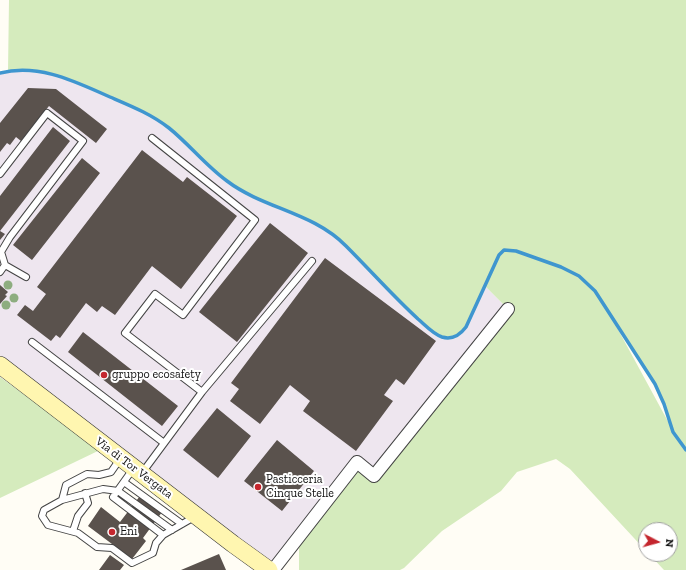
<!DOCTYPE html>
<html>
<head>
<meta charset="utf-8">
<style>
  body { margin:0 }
  #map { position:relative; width:686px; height:570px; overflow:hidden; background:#fffdf5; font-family:"Zilla Slab",serif }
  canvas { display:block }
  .north { position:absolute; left:638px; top:522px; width:40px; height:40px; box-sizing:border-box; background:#fff; border:1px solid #a0a0a0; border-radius:50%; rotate:96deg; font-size:11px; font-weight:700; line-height:16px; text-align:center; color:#111 }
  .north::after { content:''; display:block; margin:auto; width:14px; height:18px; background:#c4262e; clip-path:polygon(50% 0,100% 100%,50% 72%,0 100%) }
</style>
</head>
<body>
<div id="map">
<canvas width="686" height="570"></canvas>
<div class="north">N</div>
</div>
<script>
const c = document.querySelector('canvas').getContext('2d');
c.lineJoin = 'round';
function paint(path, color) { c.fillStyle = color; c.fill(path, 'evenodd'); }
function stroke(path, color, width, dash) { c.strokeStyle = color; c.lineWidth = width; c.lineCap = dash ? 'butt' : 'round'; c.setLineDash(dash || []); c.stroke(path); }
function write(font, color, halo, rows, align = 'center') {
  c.font = font + ' "Zilla Slab",serif'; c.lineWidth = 4; c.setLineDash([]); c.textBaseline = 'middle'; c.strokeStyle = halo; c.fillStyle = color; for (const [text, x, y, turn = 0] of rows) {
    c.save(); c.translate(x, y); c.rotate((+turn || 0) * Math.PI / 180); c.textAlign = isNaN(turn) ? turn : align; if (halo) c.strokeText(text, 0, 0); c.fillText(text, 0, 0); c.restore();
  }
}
const industrial = new Path2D(`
  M 8,71 L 51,74 L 67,78 L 137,108 L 169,128 L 229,183 L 328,230 L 354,254 L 415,316 L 485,286 L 508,309 L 374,476 L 275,567 L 0,357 L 0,73 Z`);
const green = new Path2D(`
  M 9,0 L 686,0 L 686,570 L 664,570 L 649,554 L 670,554 L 670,530 L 646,530 L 646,551 L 570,469 L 556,459 L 517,472 L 501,491 L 442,531 L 404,568 L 400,570 L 299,570 L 299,547 L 357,462 L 374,475 L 508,309 L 485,286 C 477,304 465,347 439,336 L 415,316 L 335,235 L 313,222 L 256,199 L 236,188 L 217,174 L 184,141 L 152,116 L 137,108 L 66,78 L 42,72 L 8,71 ZM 602,300 C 626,340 659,381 671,427 Z
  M 0,377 L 100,450 L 0,498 Z`);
const stream = new Path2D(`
  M 0,73 C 39,63 76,82 110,97 C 131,106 151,114 169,128 C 189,144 206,166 227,181 C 264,209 313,212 346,246 C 370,270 393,296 418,319 C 425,325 433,334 442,337 C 452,340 460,335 466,327 L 499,255 L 504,250 L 516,251 L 561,267 L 579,276 L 595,291 L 655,384 L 664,404 L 673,432 L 686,450`);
const building = new Path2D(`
  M 28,88 L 56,89 L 107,129 L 96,143 L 49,106 L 21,141 L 16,137 L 10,145 L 7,143 L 0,152 L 0,123 Z
  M 53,127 L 70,141 L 0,231 L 5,234 L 0,240 L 0,196 Z
  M 142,150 L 183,182 L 187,177 L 237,216 L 181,289 L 152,266 L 115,315 L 102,306 L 97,312 L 86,303 L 60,338 L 56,335 L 51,341 L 17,315 L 25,305 L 33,311 L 46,294 L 37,287 Z
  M 82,158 L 100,173 L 32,260 L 13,245 Z
  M 270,223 L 308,253 L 237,342 L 199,312 Z
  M 325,258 L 436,341 L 404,385 L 396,379 L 384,395 L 393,401 L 356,451 L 303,411 L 310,401 L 290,385 L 260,424 L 230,401 L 239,389 L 231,383 Z
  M 0,285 L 8,292 L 5,295 L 7,296 L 0,304 Z
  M 83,332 L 178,406 L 162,426 L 68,352 Z
  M 217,408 L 251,436 L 218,478 L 183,450 Z
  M 277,440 L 314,471 L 282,511 L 244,481 Z
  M 143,492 L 165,508 L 143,538 L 146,541 L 132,559 L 88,526 L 101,507 L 120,522 Z
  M 219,554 L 226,570 L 181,570 Z
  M 110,555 L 124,565 L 120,570 L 99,570 Z`);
const service = new Path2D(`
  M 0,174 L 47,113 L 83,141 L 10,237 L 1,252 L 5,265
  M 0,272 L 5,265 L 26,277
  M 32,342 L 164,443
  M 202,392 L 312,261
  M 133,469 L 113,497 L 163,535 L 196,516
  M 142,473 L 202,392 L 125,333 L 155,294 L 183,315 L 255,220 L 152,138
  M 124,482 L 182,524
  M 62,500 L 66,485 L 87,474 L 99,475 L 111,472 L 120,459
  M 73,531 L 78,516 L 88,503 L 85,493
  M 163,535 L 156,543 L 153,553 L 132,563 L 112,548 L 97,547 L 78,533 L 48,525 L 42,516 L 44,510 L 62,500 L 103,489 L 118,491 L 172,530`);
const minor = new Path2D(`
  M 273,570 L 357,462 L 374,476 L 508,309`);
const secondary = new Path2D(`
  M 0,365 L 233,544 L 269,570`);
const trees = [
  [8,285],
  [14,298],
  [6,305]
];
const markers = [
  [104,375,4,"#c4262e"],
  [258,487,4,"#c4262e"],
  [112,532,4,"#c4262e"]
];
const poiNames = [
  ["gruppo ecosafety",112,375],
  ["Pasticceria",266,480],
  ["Cinque Stelle",266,494],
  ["Eni",120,532]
];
const streetNames = [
  ["Via di Tor Vergata",134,468,37]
];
paint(industrial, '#eee6ef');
paint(green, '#d5ebbd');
stroke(stream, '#3f96cf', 3.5);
paint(building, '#5a524d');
stroke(service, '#444', 8);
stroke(minor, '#444', 14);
stroke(secondary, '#333', 18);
stroke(service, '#fff', 6);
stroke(minor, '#fff', 12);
stroke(secondary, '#fff6b0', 17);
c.fillStyle = '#8dad7f';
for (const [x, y] of trees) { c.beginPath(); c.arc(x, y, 4.5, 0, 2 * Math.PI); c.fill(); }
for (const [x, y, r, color] of markers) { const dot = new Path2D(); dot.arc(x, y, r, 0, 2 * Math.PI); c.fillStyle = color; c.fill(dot); stroke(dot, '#fff', 1.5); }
write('12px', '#111', '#fff', poiNames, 'left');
write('12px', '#111', '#fff', streetNames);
</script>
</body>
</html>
